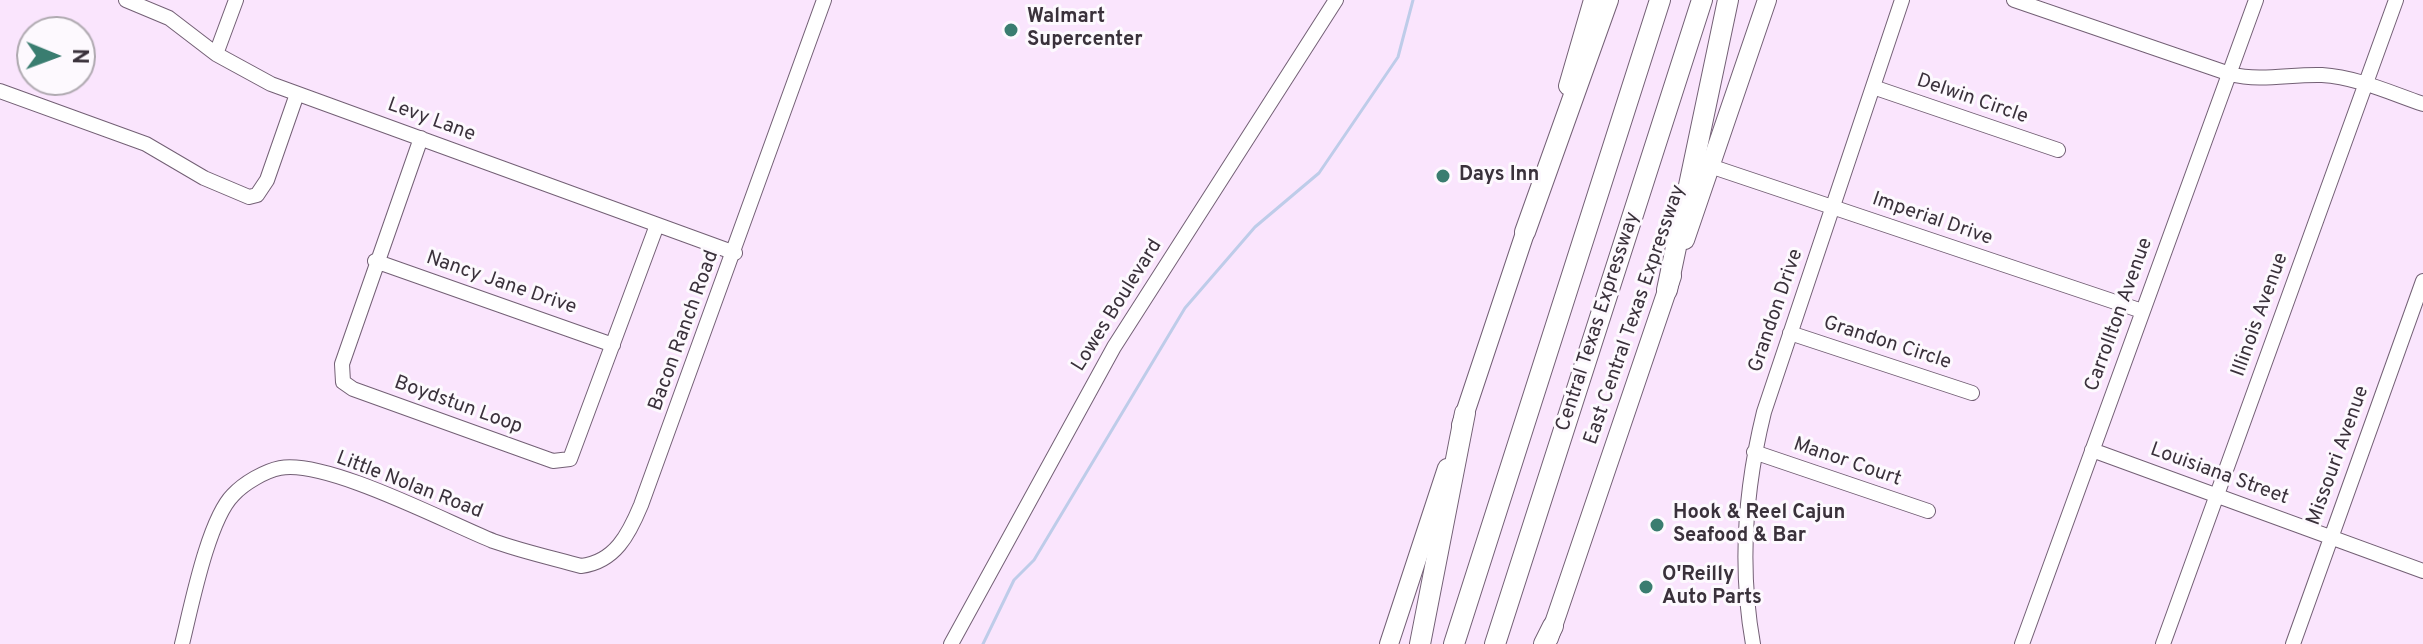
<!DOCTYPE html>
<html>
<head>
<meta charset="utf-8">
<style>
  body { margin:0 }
  #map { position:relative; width:2423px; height:644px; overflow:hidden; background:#fae5fd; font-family:Overpass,sans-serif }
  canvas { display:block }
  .north { position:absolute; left:16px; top:16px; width:80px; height:80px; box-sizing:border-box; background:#fdf9fe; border:2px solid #afa9b0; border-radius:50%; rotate:91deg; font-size:22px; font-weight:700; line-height:32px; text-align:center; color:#3a313b }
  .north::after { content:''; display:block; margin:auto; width:28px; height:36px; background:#3a7d70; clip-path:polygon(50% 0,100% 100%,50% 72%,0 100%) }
</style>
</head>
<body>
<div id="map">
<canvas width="2423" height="644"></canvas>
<div class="north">N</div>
</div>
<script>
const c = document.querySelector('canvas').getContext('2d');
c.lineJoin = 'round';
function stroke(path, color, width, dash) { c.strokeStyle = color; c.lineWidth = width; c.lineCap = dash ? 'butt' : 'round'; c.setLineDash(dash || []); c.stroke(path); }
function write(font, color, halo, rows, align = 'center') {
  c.font = font + ' Overpass,sans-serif'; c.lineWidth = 6; c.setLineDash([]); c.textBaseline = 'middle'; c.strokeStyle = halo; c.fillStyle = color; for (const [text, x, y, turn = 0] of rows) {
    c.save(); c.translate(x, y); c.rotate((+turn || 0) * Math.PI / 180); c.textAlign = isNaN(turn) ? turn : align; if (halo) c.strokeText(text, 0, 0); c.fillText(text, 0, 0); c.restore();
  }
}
const stream = new Path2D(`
  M 983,644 L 1014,580 L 1034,560 L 1185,308 L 1255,227 L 1319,173 L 1398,57 L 1413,0`);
const minor = new Path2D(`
  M 126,0 L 169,18 L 216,54 L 271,84 L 735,253
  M 2014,0 L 2230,74 C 2262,82 2289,74 2322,75 C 2356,77 2391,93 2423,104
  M 216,54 L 236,0
  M 1873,87 L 2058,150
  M 0,91 L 146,144 L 204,178 L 249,197 L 257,195 L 267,180 L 297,94
  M 421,138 L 342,364 L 343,382 L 353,389 L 553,461 L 570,459 L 657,225
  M 1710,166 L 2142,311
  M 375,261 L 613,345
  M 1790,333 L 1972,393
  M 2092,450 L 2423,571
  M 1754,452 L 1928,511
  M 182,644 C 191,608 208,520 233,495 C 244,483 265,471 280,468 C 326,459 446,522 493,541 C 521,551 552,558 581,566 C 615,562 629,534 641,505 L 824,0
  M 951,644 L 1114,347 L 1336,0
  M 1753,644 C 1739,566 1745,489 1764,412 L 1902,0
  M 2022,644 L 2256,0
  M 2163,644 L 2396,0
  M 2293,644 L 2423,281`);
const major = new Path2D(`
  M 1568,86 L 1593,0
  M 1685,240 L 1767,0
  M 1461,425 L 1530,218
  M 1549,638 L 1672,276
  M 1389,644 L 1447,468`);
const highway = new Path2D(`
  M 1525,232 L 1608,0
  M 1667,290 L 1728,0
  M 1420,644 L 1465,413
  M 1454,644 L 1660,0
  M 1495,644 L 1702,0
  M 1544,644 L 1553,626`);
const markers = [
  [1011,30,8,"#3a7d70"],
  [1443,176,8,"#3a7d70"],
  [1657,525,8,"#3a7d70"],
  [1646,587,8,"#3a7d70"]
];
const poiNames = [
  ["Walmart",1027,18],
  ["Supercenter",1027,41],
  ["Days Inn",1459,176],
  ["Hook & Reel Cajun",1673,514],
  ["Seafood & Bar",1673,537],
  ["O'Reilly",1662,576],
  ["Auto Parts",1662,599]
];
const streetNames = [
  ["Delwin Circle",1972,100,19],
  ["Levy Lane",431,121,20],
  ["Imperial Drive",1932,220,19],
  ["Nancy Jane Drive",501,284,19],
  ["Lowes Boulevard",1118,306,-58],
  ["Grandon Drive",1777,311,-71],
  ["East Central Texas Expressway",1636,315,-71],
  ["Carrollton Avenue",2120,315,-70],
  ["Illinois Avenue",2261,315,-70],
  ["Central Texas Expressway",1599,322,-72],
  ["Bacon Ranch Road",685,331,-70],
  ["Grandon Circle",1887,344,18],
  ["Boydstun Loop",458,406,20],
  ["Missouri Avenue",2339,456,-70],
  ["Manor Court",1847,463,19],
  ["Louisiana Street",2219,475,20],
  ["Little Nolan Road",409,486,21]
];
stroke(stream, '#becce9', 3);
stroke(minor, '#736075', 16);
stroke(major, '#736075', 20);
stroke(highway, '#736075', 22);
stroke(minor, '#fff', 14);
stroke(major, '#fff', 18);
stroke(highway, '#fff', 20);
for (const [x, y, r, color] of markers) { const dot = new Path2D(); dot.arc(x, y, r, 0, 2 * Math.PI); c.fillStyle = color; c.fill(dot); stroke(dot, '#fdf9fe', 3); }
write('bold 20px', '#3a313b', '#fdf9fe', poiNames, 'left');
write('20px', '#3a313b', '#fdf9fe', streetNames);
</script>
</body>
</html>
